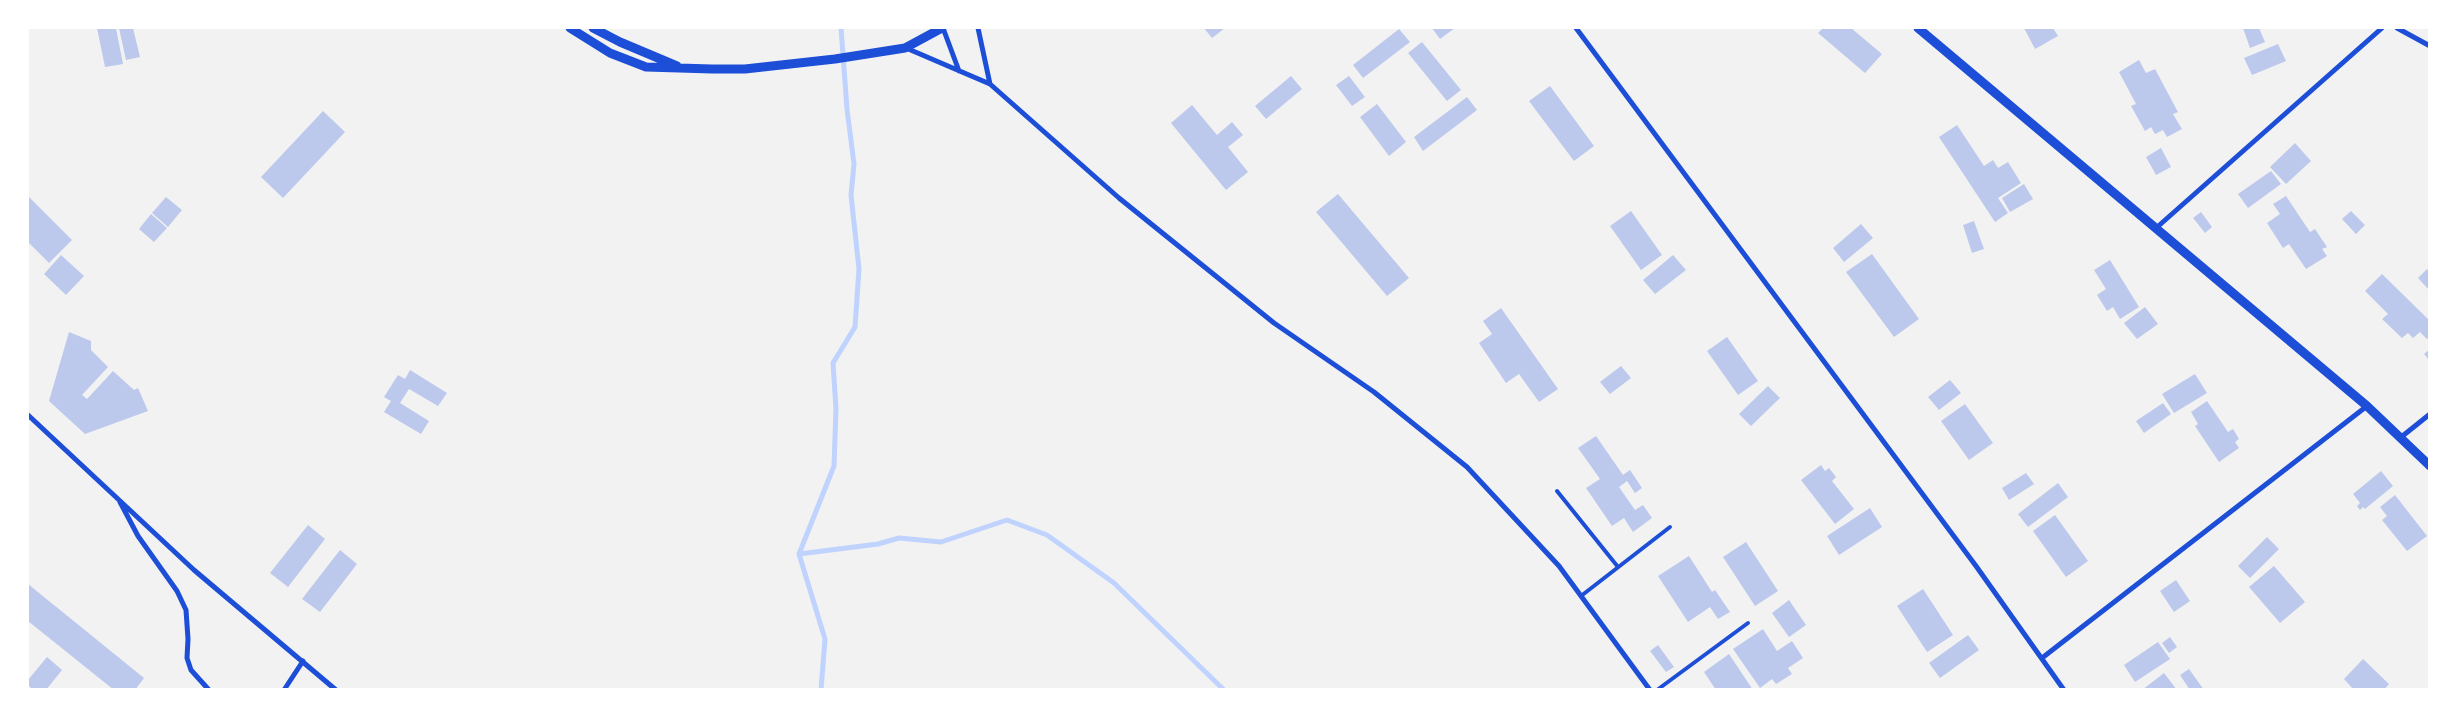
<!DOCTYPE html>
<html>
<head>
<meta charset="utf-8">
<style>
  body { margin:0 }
  #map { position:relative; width:2457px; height:717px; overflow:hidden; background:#f2f2f2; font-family:Montserrat,sans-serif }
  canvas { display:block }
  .frame { position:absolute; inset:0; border:29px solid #fff; pointer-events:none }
</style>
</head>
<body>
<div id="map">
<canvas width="2457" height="717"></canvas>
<div class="frame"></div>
</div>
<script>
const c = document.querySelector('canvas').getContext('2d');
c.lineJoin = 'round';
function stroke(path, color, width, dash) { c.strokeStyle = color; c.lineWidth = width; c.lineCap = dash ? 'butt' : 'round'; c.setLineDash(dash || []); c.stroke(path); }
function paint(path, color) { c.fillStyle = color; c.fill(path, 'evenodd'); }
const stream = new Path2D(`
  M 799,554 L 878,544 L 899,538 L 941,542 L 1007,520 L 1047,535 L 1114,583 L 1224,690
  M 821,690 L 825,639 L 799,554 L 834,466 L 836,409 L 833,363 L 855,327 L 859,269 L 851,195 L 854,164 L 847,109 L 841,28`);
const building = new Path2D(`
  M 97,28 L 116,28 L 123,64 L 105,67 Z
  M 119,28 L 133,28 L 140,57 L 126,60 Z
  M 1204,28 L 1225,28 L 1212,38 Z
  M 1432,28 L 1455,28 L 1440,39 Z
  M 1823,28 L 1851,28 L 1882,54 L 1865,73 L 1818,33 Z
  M 2024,28 L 2053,28 L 2058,36 L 2035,49 Z
  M 2243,28 L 2259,28 L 2265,42 L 2250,48 Z
  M 1399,29 L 1410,42 L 1363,78 L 1353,65 Z
  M 1422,42 L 1461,90 L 1447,101 L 1408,53 Z
  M 2278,44 L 2286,61 L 2252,75 L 2244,58 Z
  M 2139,60 L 2146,73 L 2155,69 L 2178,112 L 2173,114 L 2182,129 L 2167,137 L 2163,130 L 2155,134 L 2151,127 L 2145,131 L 2131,106 L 2136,104 L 2119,72 Z
  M 1291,76 L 1302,89 L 1266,119 L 1255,106 Z
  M 1349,76 L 1365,97 L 1352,106 L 1336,85 Z
  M 1550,86 L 1594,146 L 1574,161 L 1529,101 Z
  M 1467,97 L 1477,110 L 1423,151 L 1414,137 Z
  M 1377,104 L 1406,142 L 1389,156 L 1360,117 Z
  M 1192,105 L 1217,135 L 1232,122 L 1243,135 L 1228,147 L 1248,172 L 1226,190 L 1171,123 Z
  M 323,111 L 345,132 L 283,198 L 261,177 Z
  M 1957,125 L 1984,166 L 1993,160 L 1998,168 L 2008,162 L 2021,183 L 1998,198 L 2008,213 L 1995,222 L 1939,137 Z
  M 2295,143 L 2311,161 L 2286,184 L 2270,167 Z
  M 2161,148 L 2171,167 L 2156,175 L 2146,157 Z
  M 2271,171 L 2281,184 L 2248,208 L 2238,194 Z
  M 2024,184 L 2033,199 L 2010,212 L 2002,198 Z
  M 1338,194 L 1409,278 L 1387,296 L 1316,212 Z
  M 28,196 L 72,240 L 49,263 L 28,242 Z
  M 2286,196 L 2310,232 L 2315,229 L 2327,247 L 2322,249 L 2327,256 L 2306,269 L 2289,244 L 2283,248 L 2267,223 L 2280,214 L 2273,204 Z
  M 166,197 L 182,210 L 168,227 L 152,213 Z
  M 1631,211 L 1662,255 L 1641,270 L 1610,226 Z
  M 2351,211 L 2365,225 L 2356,234 L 2342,219 Z
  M 2201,212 L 2212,227 L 2205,233 L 2193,218 Z
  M 151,214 L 167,228 L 154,242 L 139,229 Z
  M 1974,221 L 1984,249 L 1972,253 L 1963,225 Z
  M 1861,224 L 1873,238 L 1844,262 L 1833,248 Z
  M 1872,254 L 1919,319 L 1894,337 L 1846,272 Z
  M 61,255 L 84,276 L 66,295 L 44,274 Z
  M 1673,255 L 1686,270 L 1655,294 L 1643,280 Z
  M 2110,260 L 2139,307 L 2120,319 L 2113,307 L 2107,311 L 2097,295 L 2106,289 L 2094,270 Z
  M 2427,269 L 2430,272 L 2430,291 L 2418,278 Z
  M 2382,274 L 2430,321 L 2430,336 L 2427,339 L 2420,332 L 2413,338 L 2408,333 L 2402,338 L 2382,319 L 2388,314 L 2365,291 Z
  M 2145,307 L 2158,324 L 2137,339 L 2124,323 Z
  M 1501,308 L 1558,389 L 1539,402 L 1519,374 L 1506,383 L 1479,343 L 1492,334 L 1483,321 Z
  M 69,332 L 91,341 L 91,350 L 108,367 L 82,395 L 87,399 L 113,371 L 134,390 L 138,388 L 148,411 L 85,434 L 49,401 Z
  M 1727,337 L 1758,381 L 1738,395 L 1707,351 Z
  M 2430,349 L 2430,361 L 2424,354 Z
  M 1621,366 L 1631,378 L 1610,394 L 1600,382 Z
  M 410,370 L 447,393 L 438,406 L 409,389 L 400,403 L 429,421 L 421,434 L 384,412 L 391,401 L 384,397 L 398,375 L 405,379 Z
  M 2195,374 L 2207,393 L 2174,413 L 2162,394 Z
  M 1950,380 L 1961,393 L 1939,410 L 1928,397 Z
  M 1768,386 L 1780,398 L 1751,426 L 1739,414 Z
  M 2207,401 L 2228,432 L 2233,429 L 2239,439 L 2235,442 L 2239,448 L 2219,462 L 2195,426 L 2198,424 L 2191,412 Z
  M 2163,403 L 2171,414 L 2144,433 L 2136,421 Z
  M 1965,404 L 1993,443 L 1969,460 L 1941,421 Z
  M 1596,436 L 1623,475 L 1630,470 L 1642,488 L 1635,493 L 1627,481 L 1619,487 L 1635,510 L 1643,505 L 1652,518 L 1633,532 L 1624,518 L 1612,526 L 1586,488 L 1600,479 L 1578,448 Z
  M 1821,465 L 1825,471 L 1829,468 L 1836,477 L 1832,481 L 1854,509 L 1835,524 L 1801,480 Z
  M 2381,471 L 2393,486 L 2365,509 L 2363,507 L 2360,510 L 2357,506 L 2360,503 L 2353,494 Z
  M 2026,473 L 2034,484 L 2009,500 L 2002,488 Z
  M 2058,483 L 2068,497 L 2028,527 L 2018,514 Z
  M 2395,495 L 2427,536 L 2407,551 L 2382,520 L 2387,516 L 2380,507 Z
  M 1870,508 L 1882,527 L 1839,555 L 1827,536 Z
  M 2055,515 L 2088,561 L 2066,577 L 2033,531 Z
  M 308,525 L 325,539 L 288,587 L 270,573 Z
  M 2267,537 L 2279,549 L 2250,578 L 2238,566 Z
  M 1746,542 L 1778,591 L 1755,606 L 1723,557 Z
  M 340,550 L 357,564 L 320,612 L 302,599 Z
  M 1689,556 L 1712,592 L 1715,590 L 1730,612 L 1718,619 L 1710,607 L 1688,622 L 1658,576 Z
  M 2274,566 L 2305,602 L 2280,623 L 2249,587 Z
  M 2176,580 L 2190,601 L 2174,612 L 2160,591 Z
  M 28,584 L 144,678 L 135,690 L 114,690 L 28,621 Z
  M 1923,589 L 1953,635 L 1927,652 L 1897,606 Z
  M 1789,600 L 1806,625 L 1789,637 L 1772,613 Z
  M 1763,629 L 1777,651 L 1792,641 L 1803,658 L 1788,668 L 1792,674 L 1776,684 L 1772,679 L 1760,688 L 1733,649 Z
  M 1968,635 L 1979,650 L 1940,678 L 1929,663 Z
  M 2170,637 L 2177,647 L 2169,653 L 2162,643 Z
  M 2158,642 L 2170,659 L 2135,682 L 2124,665 Z
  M 1658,645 L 1674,667 L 1666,672 L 1650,651 Z
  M 1729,654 L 1753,690 L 1716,690 L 1704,672 Z
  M 47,657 L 62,670 L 46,690 L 33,690 L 28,685 L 28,680 Z
  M 2363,659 L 2389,684 L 2384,690 L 2354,690 L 2344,679 Z
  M 2189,669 L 2204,690 L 2190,690 L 2180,675 Z
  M 2164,673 L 2177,690 L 2142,690 Z`);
const service = new Path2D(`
  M 1557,491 L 1618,567
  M 1581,596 L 1670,527
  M 1657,690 L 1748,623`);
const minor = new Path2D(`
  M 943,28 L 959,71
  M 978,28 L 990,84
  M 1576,28 L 1976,566 L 2064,690
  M 2397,28 L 2430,46
  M 906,48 L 990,84 L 1119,198 L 1274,323 L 1374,392 L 1467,467 L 1559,566 L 1650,690
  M 2155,229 L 2382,28
  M 28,415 L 194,570 L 336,690
  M 2400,438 L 2430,414
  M 120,502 L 138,536 L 177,591 L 186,610 L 188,639 L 187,658 L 191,670 L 209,690
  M 2042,658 L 2367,406
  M 284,690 L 303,661`);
const tertiary = new Path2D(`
  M 570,28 L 610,53 L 646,67 L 712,69 L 745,69 L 835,59 L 905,48 L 942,28
  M 593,28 L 620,42 L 677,66
  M 1918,28 L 2367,406 L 2430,466`);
stroke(stream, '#bfd3fe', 5);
paint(building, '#bdc9ec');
stroke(service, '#1d4ed8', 4);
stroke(minor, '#1d4ed8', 5);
stroke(tertiary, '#1d4ed8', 9);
</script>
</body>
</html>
